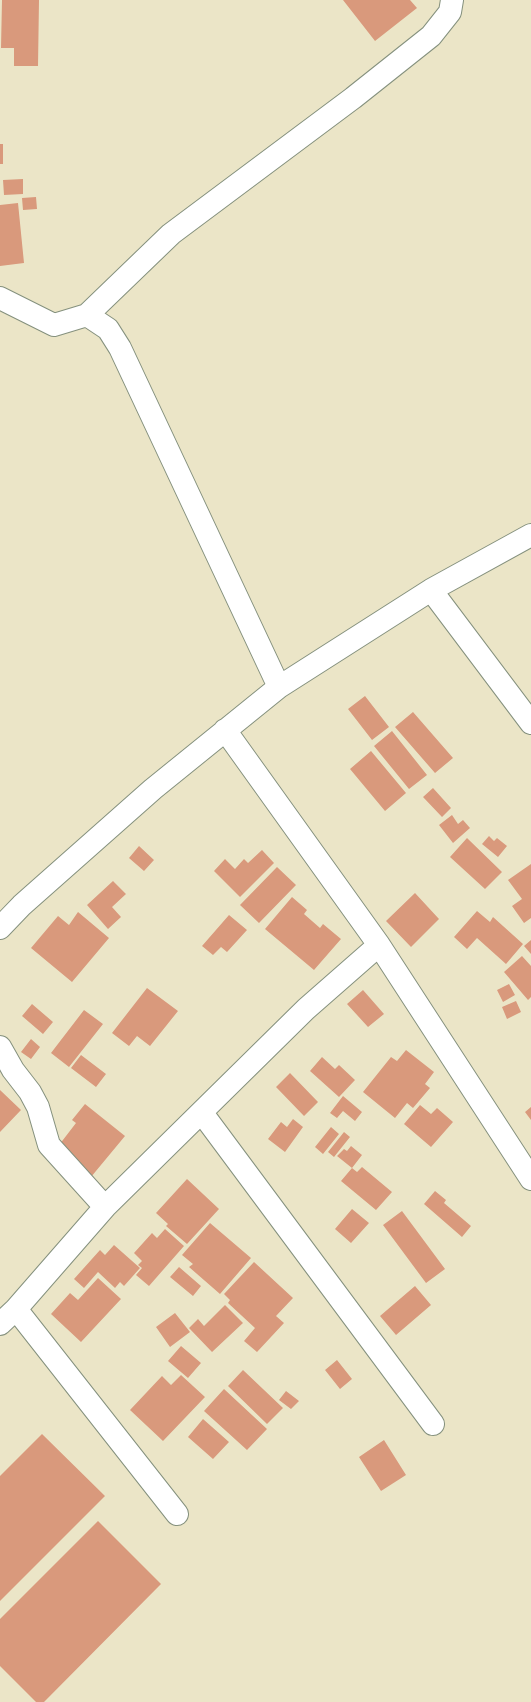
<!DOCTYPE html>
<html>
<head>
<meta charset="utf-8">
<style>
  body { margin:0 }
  canvas { display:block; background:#ebe5c7 }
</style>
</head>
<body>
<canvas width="531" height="1702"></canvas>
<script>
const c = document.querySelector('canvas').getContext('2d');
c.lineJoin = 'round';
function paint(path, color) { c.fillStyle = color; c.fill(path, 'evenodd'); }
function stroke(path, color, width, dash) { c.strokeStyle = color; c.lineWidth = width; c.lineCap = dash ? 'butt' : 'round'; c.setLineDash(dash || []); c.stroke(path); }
const building = new Path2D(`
  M 2,0 L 39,0 L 38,66 L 14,66 L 14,48 L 1,48 Z
  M 343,0 L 410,0 L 417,8 L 375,41 Z
  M 0,144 L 3,144 L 3,164 L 0,164 Z
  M 23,179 L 23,194 L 4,195 L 3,180 Z
  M 36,197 L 37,209 L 23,210 L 22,198 Z
  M 18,203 L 24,263 L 0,266 L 0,205 Z
  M 365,696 L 389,727 L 372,740 L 348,709 Z
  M 413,712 L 453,758 L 435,773 L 395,727 Z
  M 392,731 L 427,775 L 409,789 L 374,746 Z
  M 371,751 L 406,793 L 385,811 L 350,769 Z
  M 433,788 L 451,808 L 442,817 L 423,797 Z
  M 452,815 L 458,824 L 463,820 L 470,828 L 453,843 L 439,825 Z
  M 489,836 L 494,841 L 497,838 L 507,846 L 498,857 L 482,844 Z
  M 467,838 L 502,872 L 485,889 L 450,857 Z
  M 139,846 L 154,860 L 144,871 L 129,858 Z
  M 262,850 L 274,863 L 240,897 L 214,871 L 225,859 L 235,869 L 244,859 L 248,863 Z
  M 531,864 L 531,918 L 524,923 L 512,906 L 522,899 L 508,880 Z
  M 277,867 L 296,885 L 259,923 L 240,905 Z
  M 113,881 L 126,894 L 112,907 L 121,917 L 108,929 L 87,905 Z
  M 415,893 L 439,919 L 411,947 L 386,921 Z
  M 292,897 L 307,910 L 304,914 L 320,928 L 323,924 L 341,939 L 314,970 L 265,929 Z
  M 477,911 L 490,922 L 493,917 L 523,944 L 506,964 L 477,938 L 467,949 L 454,937 Z
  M 78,912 L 109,938 L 72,982 L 31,948 L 58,916 L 69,925 Z
  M 229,915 L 247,930 L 227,952 L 221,947 L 213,955 L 202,946 Z
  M 531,940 L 531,954 L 524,946 Z
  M 522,956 L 531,966 L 531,997 L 528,1000 L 504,972 Z
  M 509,984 L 515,995 L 503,1002 L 497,990 Z
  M 147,988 L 178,1011 L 150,1046 L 137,1036 L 129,1046 L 112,1033 Z
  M 363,990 L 384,1014 L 368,1027 L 347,1004 Z
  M 516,1001 L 521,1012 L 507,1019 L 502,1007 Z
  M 32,1004 L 53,1022 L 43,1034 L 22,1016 Z
  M 84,1010 L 103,1024 L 69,1067 L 51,1053 Z
  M 31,1039 L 40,1047 L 31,1059 L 21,1052 Z
  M 406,1050 L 434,1072 L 425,1084 L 430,1088 L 413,1108 L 407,1103 L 395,1118 L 363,1092 L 391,1057 L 397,1061 Z
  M 81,1055 L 106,1074 L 96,1087 L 71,1068 Z
  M 322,1057 L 335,1069 L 339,1065 L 355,1080 L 339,1097 L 310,1071 Z
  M 290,1073 L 318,1102 L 304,1116 L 276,1087 Z
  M 0,1090 L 21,1110 L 0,1132 Z
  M 343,1096 L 362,1112 L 355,1121 L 343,1111 L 337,1118 L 330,1113 Z
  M 85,1104 L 125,1136 L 91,1177 L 56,1149 L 76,1123 L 72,1120 Z
  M 420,1105 L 431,1114 L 437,1108 L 453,1122 L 431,1147 L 404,1124 Z
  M 531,1107 L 531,1120 L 525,1112 Z
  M 293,1119 L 303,1127 L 285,1152 L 268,1139 L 281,1122 L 287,1127 Z
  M 331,1127 L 339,1134 L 323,1154 L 315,1147 Z
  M 344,1132 L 350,1137 L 334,1157 L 328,1152 Z
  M 351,1146 L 362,1155 L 352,1168 L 337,1156 L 344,1149 L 347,1151 Z
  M 362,1167 L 392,1192 L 376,1210 L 341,1181 L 352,1168 L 357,1172 Z
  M 187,1179 L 219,1209 L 187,1244 L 166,1226 L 168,1224 L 156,1213 Z
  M 435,1191 L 446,1200 L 444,1203 L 471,1226 L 462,1237 L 424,1204 Z
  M 352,1209 L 369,1223 L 351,1243 L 335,1229 Z
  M 402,1211 L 445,1269 L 426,1283 L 383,1225 Z
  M 210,1223 L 251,1258 L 220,1294 L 189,1267 L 193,1264 L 182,1255 Z
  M 165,1229 L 184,1246 L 149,1286 L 136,1275 L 142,1268 L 138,1265 L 142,1261 L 134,1253 L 152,1233 L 157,1238 Z
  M 114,1245 L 140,1268 L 124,1286 L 120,1282 L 115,1288 L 98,1272 L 84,1288 L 74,1279 L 100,1250 L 105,1255 Z
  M 254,1262 L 293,1298 L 276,1316 L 284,1323 L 257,1352 L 244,1341 L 255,1328 L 228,1303 L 230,1300 L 224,1294 Z
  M 179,1267 L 201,1286 L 193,1296 L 170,1277 Z
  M 98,1278 L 121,1299 L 81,1342 L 51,1314 L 70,1293 L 78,1300 Z
  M 415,1286 L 431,1305 L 396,1335 L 380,1316 Z
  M 225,1305 L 243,1323 L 212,1352 L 189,1328 L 198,1319 L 204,1326 Z
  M 175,1313 L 190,1332 L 170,1347 L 156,1327 Z
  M 181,1346 L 201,1363 L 188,1378 L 168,1361 Z
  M 337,1360 L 352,1379 L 340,1389 L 325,1370 Z
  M 243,1370 L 283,1408 L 267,1424 L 228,1386 Z
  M 181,1375 L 205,1397 L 163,1441 L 130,1410 L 162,1376 L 171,1385 Z
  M 224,1389 L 267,1429 L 247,1450 L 204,1411 Z
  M 286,1391 L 299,1401 L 291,1409 L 279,1400 Z
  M 203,1419 L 229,1442 L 213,1459 L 188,1437 Z
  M 42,1434 L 105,1496 L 0,1601 L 0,1476 Z
  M 384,1440 L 406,1475 L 381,1491 L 359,1457 Z
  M 98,1521 L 161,1584 L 44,1702 L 36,1702 L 0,1666 L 0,1619 Z`);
const minor = new Path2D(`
  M 0,298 L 54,325 L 87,315 L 108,329 L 120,348 L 279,687
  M 87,315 L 171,234 L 353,98 L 431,36 L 450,12 L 452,0
  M 431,590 L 531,723
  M 225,730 L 379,945 L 531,1179
  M 0,928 L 22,905 L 153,789 L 279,687 L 431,590 L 531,535
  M 0,1047 L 13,1070 L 30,1092 L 38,1107 L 49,1145 L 105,1207
  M 202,1113 L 433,1424
  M 16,1309 L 177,1514
  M 0,1324 L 16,1309 L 105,1207 L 306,1009 L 379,945`);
paint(building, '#d9997c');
stroke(minor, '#85917e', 24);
stroke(minor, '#fff', 22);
</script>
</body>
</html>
